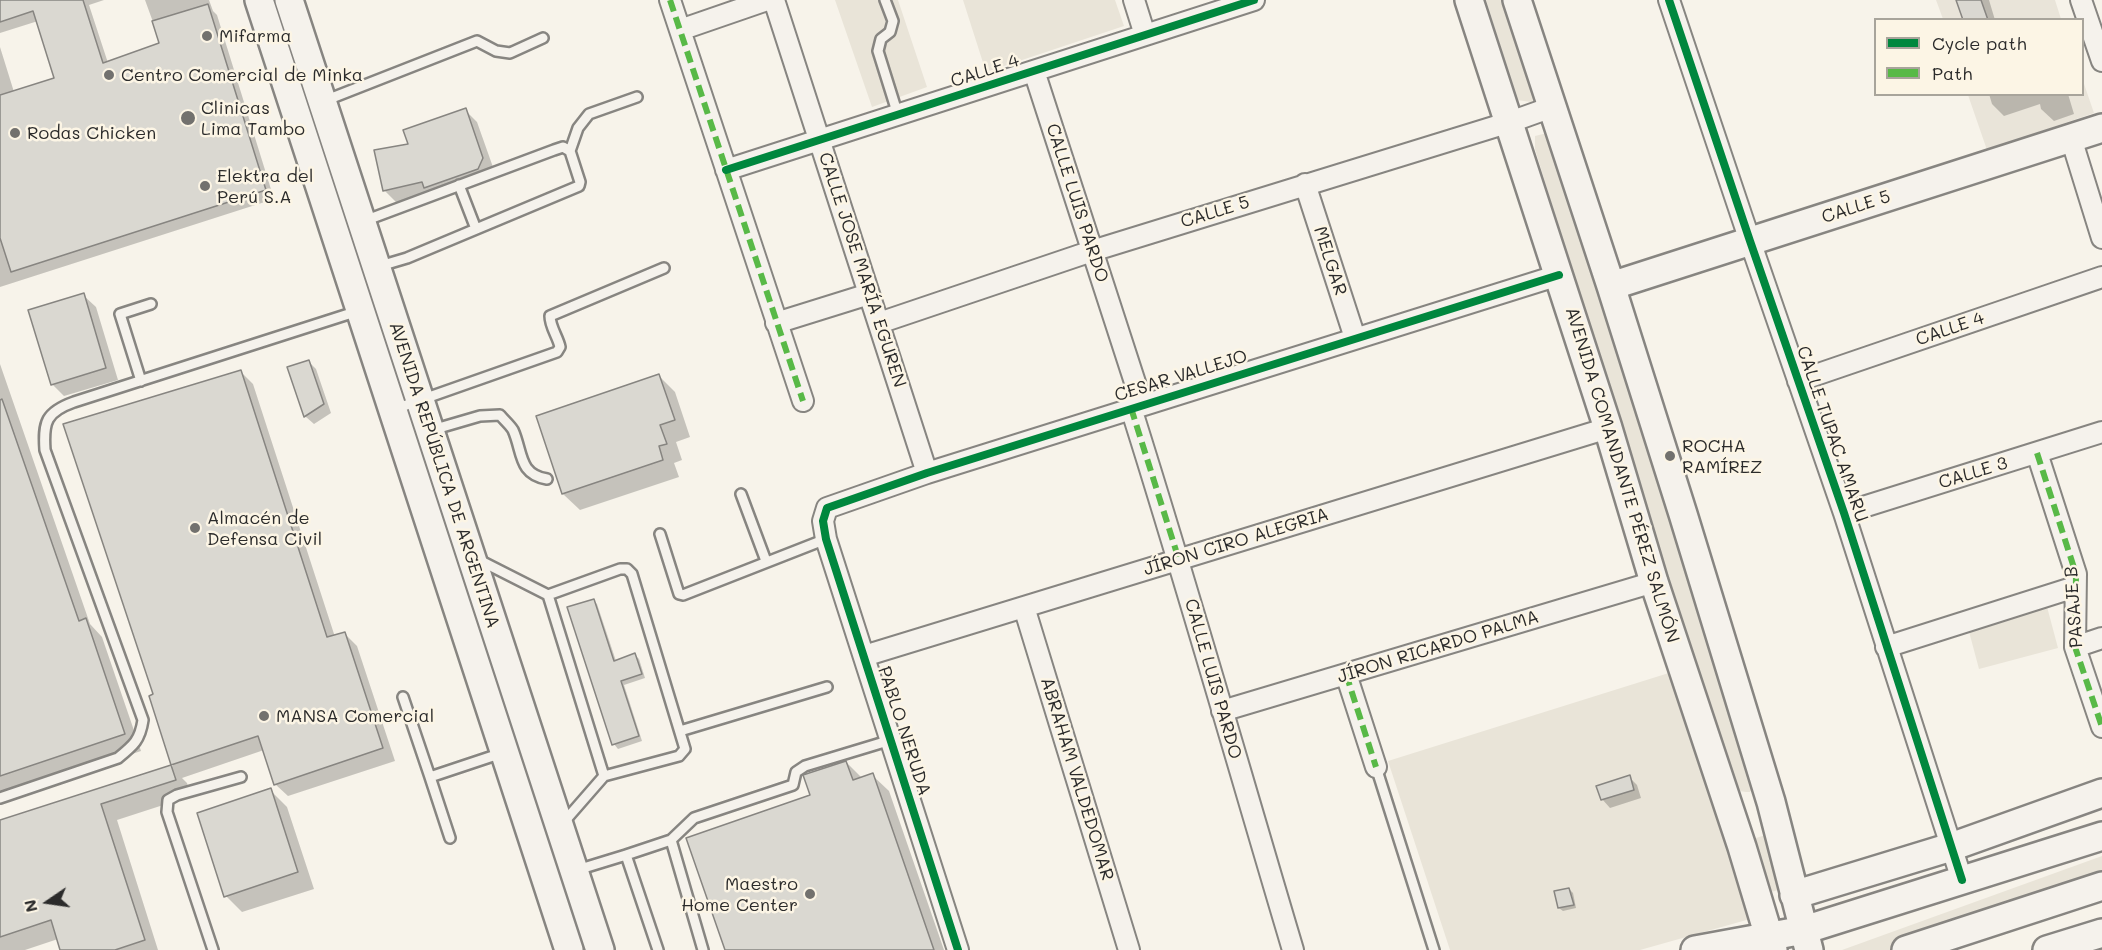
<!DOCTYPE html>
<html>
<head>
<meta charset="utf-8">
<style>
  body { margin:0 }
  #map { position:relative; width:2102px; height:950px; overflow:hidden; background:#f7f3ea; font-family:Mali,sans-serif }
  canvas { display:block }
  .legend { position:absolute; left:1874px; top:18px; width:210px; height:78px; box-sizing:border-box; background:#fcf5e5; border:2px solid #a8a49b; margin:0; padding:8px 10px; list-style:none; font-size:18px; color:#2b2b2b }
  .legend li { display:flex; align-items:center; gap:12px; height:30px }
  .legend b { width:30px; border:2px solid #a8a49b }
  .north { position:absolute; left:18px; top:872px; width:60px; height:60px; -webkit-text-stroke:4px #fcf5e5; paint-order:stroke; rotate:257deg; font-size:16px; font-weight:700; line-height:24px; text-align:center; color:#2b2b2b }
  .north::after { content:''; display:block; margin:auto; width:21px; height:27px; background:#2b2b2b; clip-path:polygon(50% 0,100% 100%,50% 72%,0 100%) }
</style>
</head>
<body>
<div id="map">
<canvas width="2102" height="950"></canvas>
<ul class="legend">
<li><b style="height:8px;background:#00873e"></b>Cycle path</li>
<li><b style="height:8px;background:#58b947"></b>Path</li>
</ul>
<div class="north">N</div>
</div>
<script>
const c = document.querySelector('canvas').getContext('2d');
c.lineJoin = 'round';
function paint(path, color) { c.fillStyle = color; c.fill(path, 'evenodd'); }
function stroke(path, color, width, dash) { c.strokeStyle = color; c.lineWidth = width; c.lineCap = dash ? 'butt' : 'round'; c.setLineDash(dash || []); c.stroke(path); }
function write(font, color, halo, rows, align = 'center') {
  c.font = font + ' Mali,sans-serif'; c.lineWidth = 5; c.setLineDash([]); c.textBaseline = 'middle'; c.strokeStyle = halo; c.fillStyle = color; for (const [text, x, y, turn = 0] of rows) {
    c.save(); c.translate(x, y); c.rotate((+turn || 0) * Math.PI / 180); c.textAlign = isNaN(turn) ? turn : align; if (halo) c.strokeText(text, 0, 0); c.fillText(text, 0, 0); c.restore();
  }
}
const built = new Path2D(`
  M 1936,0 L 2055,0 L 2061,19 L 1943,19 Z
  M 2083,81 L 2094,113 L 1987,150 L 1968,95 L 2082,94 Z`);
const green = new Path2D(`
  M 835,0 L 898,0 L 927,87 L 872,107 Z
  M 963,0 L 1115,0 L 1124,26 L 986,72 Z
  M 1486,0 L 1513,0 L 1544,91 L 1531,102 L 1517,100 Z
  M 1551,132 L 1755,785 L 1750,792 C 1739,792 1733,790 1726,781 L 1535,149 L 1535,136 Z
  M 2046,603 L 2058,648 L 1979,669 L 1967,624 Z
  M 1672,672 L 1750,919 L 1640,950 L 1450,950 L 1388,761 Z
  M 1778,831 L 1789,887 L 1771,892 L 1753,839 Z
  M 2102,856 L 2102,883 L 1909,950 L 1842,950 Z`);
const shadow = new Path2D(`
  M 0,0 L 104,0 L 89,5 L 108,63 L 161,44 L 145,0 L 209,0 L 213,11 L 217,15 L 274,199 L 0,287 L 0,47 L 14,92 L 56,79 L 38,21 L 0,33 Z
  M 1958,0 L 1989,0 L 1995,20 L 1964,20 Z
  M 1989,94 L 2068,94 L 2074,114 L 2054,121 L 2041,109 L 2040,104 L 2004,116 L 1992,104 Z
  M 465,110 L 477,122 L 494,170 L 489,180 L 437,199 L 432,194 L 396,202 L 384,190 L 410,145 Z
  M 83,295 L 96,307 L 118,380 L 64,396 L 52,384 Z
  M 308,361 L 316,369 L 331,413 L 314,424 L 306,417 L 289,368 Z
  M 0,364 L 90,624 L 102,637 L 141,751 L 0,798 Z
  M 241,372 L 253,384 L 335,637 L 344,633 L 357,646 L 395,761 L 288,796 L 275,784 L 264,750 L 182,778 L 187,783 L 191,796 L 117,820 L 158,950 L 62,950 L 58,939 L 25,950 L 0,950 L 0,822 L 173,766 L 151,697 L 155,695 Z
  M 659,376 L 675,392 L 690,437 L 676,442 L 682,460 L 674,463 L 679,477 L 580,510 L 563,494 Z
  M 593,600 L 597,604 L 616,661 L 635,655 L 639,659 L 645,678 L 624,685 L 642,741 L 618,749 L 614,744 Z
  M 846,762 L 862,778 L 872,775 L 889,791 L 944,950 L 727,950 L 811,796 Z
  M 1629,777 L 1637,785 L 1641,798 L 1610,808 L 1602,799 Z
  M 270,790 L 287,807 L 314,889 L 242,912 L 226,896 Z
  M 1569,889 L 1573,893 L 1576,908 L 1563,911 L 1559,908 Z`);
const building = new Path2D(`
  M 0,0 L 83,0 L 103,63 L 159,43 L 152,21 L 208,4 L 266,190 L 11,272 L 0,238 L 0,95 L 54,78 L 33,11 L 0,22 Z
  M 1956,0 L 1981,0 L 1988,20 L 1963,20 Z
  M 466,108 L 483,158 L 478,169 L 424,188 L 422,182 L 383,191 L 374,150 L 408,144 L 403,130 Z
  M 84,293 L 106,368 L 51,385 L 28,310 Z
  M 309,360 L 324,404 L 304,417 L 287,367 Z
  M 241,370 L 327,637 L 345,632 L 383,748 L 274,785 L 258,736 L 171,765 L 149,696 L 153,694 L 63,424 Z
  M 659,374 L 675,420 L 660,425 L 667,444 L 659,446 L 663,460 L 562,494 L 536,416 Z
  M 2,399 L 79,621 L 86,618 L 125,734 L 0,776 L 0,400 Z
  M 594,599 L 614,661 L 635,653 L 642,674 L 621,681 L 639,736 L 612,745 L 567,607 Z
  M 846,761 L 853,780 L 873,773 L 934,950 L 725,950 L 686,838 L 810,795 L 803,775 Z
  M 171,765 L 176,780 L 101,804 L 145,940 L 115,950 L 60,950 L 51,920 L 0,937 L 0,820 Z
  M 1630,775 L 1634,790 L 1601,800 L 1596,786 Z
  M 271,788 L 298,872 L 224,897 L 197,813 Z
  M 1569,888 L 1574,905 L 1558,908 L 1554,891 Z`);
const lane = new Path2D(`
  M 885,0 L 893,21 L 890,32 L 881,39 L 878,51 L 898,115
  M 324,101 L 477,41 L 496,51 L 510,53 L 543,38
  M 570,151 L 578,128 L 589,114 L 637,97
  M 459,185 L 476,229
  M 364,221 L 554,150 L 563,147 L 570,151 L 580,182 L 579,186 L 407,258 L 380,266
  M 141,381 L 120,314 L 151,304
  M 395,409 L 557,352 L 560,347 C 558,337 550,327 550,316 L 664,268
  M 432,430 L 480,416 L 500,415 C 504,420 510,425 513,430 C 523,452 518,474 547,479
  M 741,494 L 766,561
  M 660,534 L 679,594 L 683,595 L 826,539
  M 477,559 L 548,595 L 604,776 L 563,823
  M 548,595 L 620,569 L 627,569 L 632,574 L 685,749 L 679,756 L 604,776
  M 403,697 L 430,777
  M 680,731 L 827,687
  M 1376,767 L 1434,950
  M 0,798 L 118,758 C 134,745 140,740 143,720 L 45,450 C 43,422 46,412 74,402 L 358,311
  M 450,838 L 430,777 L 502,753
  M 671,840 L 703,950
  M 577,870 L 626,855
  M 213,950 L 167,812 L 168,800 L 177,795 L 241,777
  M 658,950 L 626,855 L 671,840 L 694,818 L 793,785 L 796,772 L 805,766 L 891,740`);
const street = new Path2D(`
  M 670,0 L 803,401
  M 774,0 L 927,473
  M 1134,0 L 1145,35
  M 1669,0 L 1750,241 L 1844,513 L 1962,880
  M 2081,0 L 2102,61
  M 680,30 L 767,0
  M 1034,71 L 1142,404
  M 2071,138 L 2102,238
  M 726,170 L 1254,0
  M 1305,184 L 1355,338
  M 776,323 L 869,294
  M 879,323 L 1092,251 L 1510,122 L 1552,107
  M 1798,381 L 2102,277
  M 1131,408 C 1188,588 1239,769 1293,950
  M 2037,453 L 2076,574 L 2075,647 L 2102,727
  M 1844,513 L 2102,432
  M 1024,607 L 1129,950
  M 1886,647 L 2075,587
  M 2075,647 L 2102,638
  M 864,656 L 1608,428
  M 1346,674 L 1376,767
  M 1222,711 L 1654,582
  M 958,950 L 826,539 L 823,521 L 827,508 L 927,473 L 1559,275`);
const secondary = new Path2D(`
  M 259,0 L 569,950
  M 289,0 L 600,950
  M 1469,0 L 1608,428 L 1654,582 L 1742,847 L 1773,950
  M 1517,0 L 1611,286 L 1683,514 L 1771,802 L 1809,950
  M 1611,286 L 2102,128
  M 1794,895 L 1951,847 L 2102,793
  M 1695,950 L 1804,930 L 2102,836
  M 1906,950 L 2102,886
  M 2047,950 L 2102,933`);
const quiet = new Path2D(`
  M 670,0 L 803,401
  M 1131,408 L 1179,560
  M 2037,453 L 2076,574 L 2075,647 L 2102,727
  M 1346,674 L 1376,767`);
const cycleway = new Path2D(`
  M 1669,0 L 1750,241 L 1844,513 L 1962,880
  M 726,170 L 1254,0
  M 958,950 L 826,539 L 823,521 L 827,508 L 927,473 L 1559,275`);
const markers = [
  [207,36,6,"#72716e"],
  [109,75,6,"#72716e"],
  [188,118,8,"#72716e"],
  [15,133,6,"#72716e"],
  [205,186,6,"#72716e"],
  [1670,456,6,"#72716e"],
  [195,528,6,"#72716e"],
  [264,716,6,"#72716e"],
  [810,894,6,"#72716e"]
];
const poiNames = [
  ["Mifarma",219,36],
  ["Centro Comercial de Minka",121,75],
  ["Clinicas",201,108],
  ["Lima Tambo",201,129],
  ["Rodas Chicken",27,133],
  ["Elektra del",217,176],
  ["Perú S.A",217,197],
  ["ROCHA",1682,446],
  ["RAMÍREZ",1682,467],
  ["Almacén de",207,518],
  ["Defensa Civil",207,539],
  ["MANSA Comercial",276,716],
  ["Maestro",798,884,"right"],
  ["Home Center",798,905,"right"]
];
const streetNames = [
  ["CALLE 4",985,71,-18],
  ["CALLE LUIS PARDO",1077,203,72],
  ["CALLE 5",1856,207,-18],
  ["CALLE 5",1215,212,-17],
  ["MELGAR",1330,261,72],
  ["CALLE JOSE MARÍA EGUREN",862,270,72],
  ["CALLE 4",1950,329,-19],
  ["CESAR VALLEJO",1181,376,-17],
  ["CALLE TUPAC AMARU",1832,434,71],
  ["CALLE 3",1973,473,-17],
  ["AVENIDA REPÚBLICA DE ARGENTINA",444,475,72],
  ["AVENIDA COMANDANTE PÉREZ SALMÓN",1622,475,73],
  ["JÍRON CIRO ALEGRIA",1236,542,-17],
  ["PASAJE B",2074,607,-94],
  ["JÍRON RICARDO PALMA",1438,647,-17],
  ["CALLE LUIS PARDO",1213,679,74],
  ["PABLO NERUDA",904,731,72],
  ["ABRAHAM VALDEDOMAR",1077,779,73]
];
paint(built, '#e9e4d9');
paint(green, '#e9e4d8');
paint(shadow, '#0003');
paint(building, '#dad8d1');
stroke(building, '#878581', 1.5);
stroke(lane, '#878581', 14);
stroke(street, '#878581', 24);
stroke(secondary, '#878581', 32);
stroke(lane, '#f5f2ec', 9);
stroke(street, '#f5f2ec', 20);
stroke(secondary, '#f5f2ec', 27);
stroke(quiet, '#58b947', 6, [12, 6]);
stroke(cycleway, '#00873e', 8);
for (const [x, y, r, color] of markers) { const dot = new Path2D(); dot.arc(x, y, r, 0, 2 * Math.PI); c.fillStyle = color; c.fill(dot); stroke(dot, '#fcf5e5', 2); }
write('18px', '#2b2b2b', '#fcf5e5', poiNames, 'left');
write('18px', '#2b2b2b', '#fcf5e5', streetNames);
</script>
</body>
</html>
